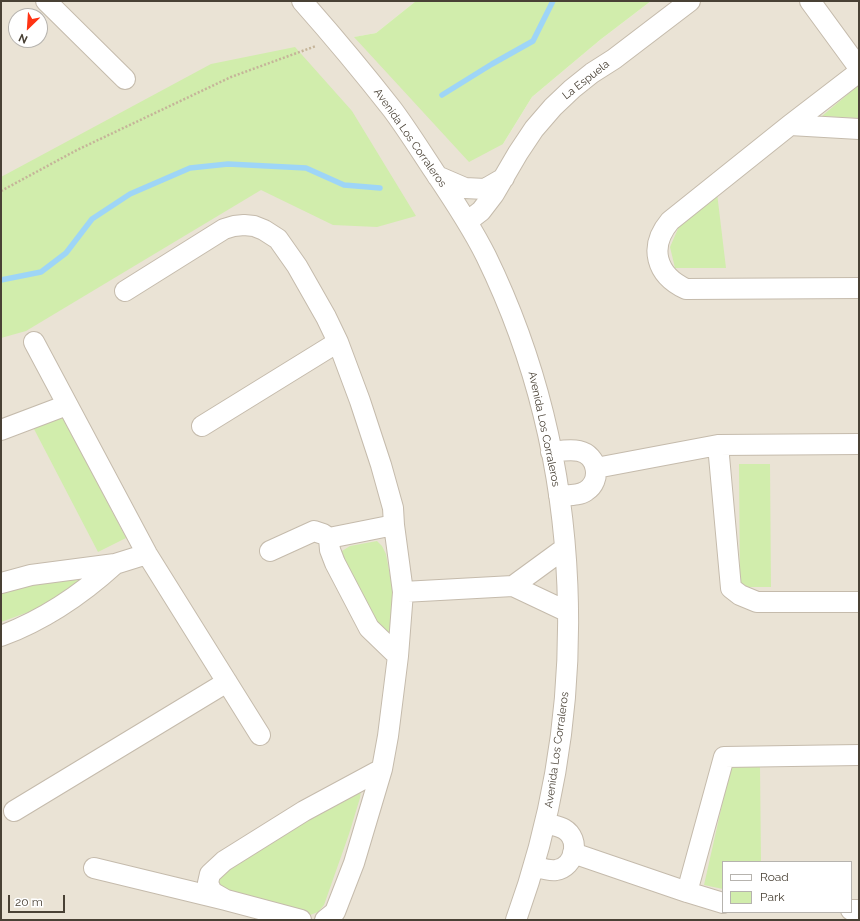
<!DOCTYPE html>
<html>
<head>
<meta charset="utf-8">
<style>
  body { margin:0 }
  #map { position:relative; width:860px; height:921px; overflow:hidden; background:#f5f1e7; font-family:Raleway,sans-serif }
  canvas { display:block }
  .frame { position:absolute; inset:0; border:2px solid #494135; pointer-events:none }
  .legend { position:absolute; left:722px; top:861px; width:130px; height:52px; box-sizing:border-box; background:#fff; border:1px solid #b6b3ae; margin:0; padding:5px 7px; list-style:none; font-size:12px; color:#494135 }
  .legend li { display:flex; align-items:center; gap:8px; height:20px }
  .legend b { width:20px; border:1px solid #b6b3ae }
  .north { position:absolute; left:8px; top:8px; width:40px; height:40px; box-sizing:border-box; background:#fff; border:1px solid #b6b3ae; border-radius:50%; rotate:205deg; font-size:11px; font-weight:700; line-height:16px; text-align:center; color:#494135 }
  .north::after { content:''; display:block; margin:auto; width:14px; height:18px; background:#ff3314; clip-path:polygon(50% 0,100% 100%,50% 72%,0 100%) }
  .scale { position:absolute; left:8px; top:895px; width:57px; height:18px; box-sizing:border-box; border:2px solid #494135; border-top:0; padding-left:5px; font-size:12px; line-height:14px; white-space:nowrap; color:#494135; -webkit-text-stroke:3px #fff; paint-order:stroke }
</style>
</head>
<body>
<div id="map">
<canvas width="860" height="921"></canvas>
<div class="frame"></div>
<ul class="legend">
<li><b style="height:5px;background:#fff"></b>Road</li>
<li><b style="height:11px;background:#d1edac"></b>Park</li>
</ul>
<div class="north">N</div>
<div class="scale">20 m</div>
</div>
<script>
const c = document.querySelector('canvas').getContext('2d');
c.lineJoin = 'round';
function paint(path, color) { c.fillStyle = color; c.fill(path, 'evenodd'); }
function stroke(path, color, width, dash) { c.strokeStyle = color; c.lineWidth = width; c.lineCap = dash ? 'butt' : 'round'; c.setLineDash(dash || []); c.stroke(path); }
function write(font, color, halo, rows, align = 'center') {
  c.font = font + ' Raleway,sans-serif'; c.lineWidth = 3.5; c.setLineDash([]); c.textBaseline = 'middle'; c.strokeStyle = halo; c.fillStyle = color; for (const [text, x, y, turn = 0] of rows) {
    c.save(); c.translate(x, y); c.rotate((+turn || 0) * Math.PI / 180); c.textAlign = isNaN(turn) ? turn : align; if (halo) c.strokeText(text, 0, 0); c.fillText(text, 0, 0); c.restore();
  }
}
const residential = new Path2D(`
  M 1,1 L 416,1 L 376,33 L 355,37 L 503,144 L 532,97 L 600,40 L 651,1 L 859,1 L 859,920 L 1,920 ZM 16,16 L 40,16 L 40,40 L 16,40 ZM 723,862 L 851,862 L 851,912 L 723,912 Z`);
const green = new Path2D(`
  M 416,1 L 651,1 L 600,40 L 532,97 L 503,144 L 469,162 L 354,37 L 376,33 Z
  M 295,47 L 352,111 L 416,216 L 377,227 L 333,225 L 261,190 L 26,331 L 1,338 L 1,177 L 211,64 Z
  M 859,85 L 859,118 L 822,116 Z
  M 717,193 L 726,268 L 675,268 L 670,247 L 681,222 Z
  M 62,415 L 126,538 L 98,552 L 34,429 Z
  M 739,464 L 770,464 L 771,587 L 740,587 Z
  M 377,541 L 382,546 L 386,554 L 395,602 L 390,637 L 373,622 L 340,557 L 342,551 L 350,546 Z
  M 86,577 L 45,606 L 1,622 L 1,593 L 35,584 Z
  M 731,765 L 760,766 L 761,862 L 723,862 L 723,889 L 704,885 Z
  M 361,790 L 360,798 L 349,834 L 324,905 L 318,912 L 310,915 L 232,894 L 216,888 L 217,874 L 264,842 Z`);
const stream = new Path2D(`
  M 442,95 L 492,64 L 533,41 L 553,1
  M 1,280 L 41,272 L 66,253 L 92,219 L 130,194 L 190,168 L 228,164 L 306,168 L 344,185 L 380,188`);
const path = new Path2D(`
  M 1,191 L 77,150 L 231,77 L 316,46`);
const minor = new Path2D(`
  M 46,1 L 125,79
  M 302,1 C 333,36 363,72 392,109 C 407,129 420,150 434,171 C 453,199 471,226 486,256 C 586,461 593,707 516,920
  M 810,1 L 859,68
  M 859,72 L 790,125 L 670,221 C 648,247 656,275 686,289 L 859,288
  M 790,125 L 859,129
  M 437,176 L 465,188 L 485,189 L 504,178
  M 468,221 L 481,211 L 494,194 L 518,153 L 534,129 L 553,107 L 572,89 L 592,73 L 614,59 L 690,1
  M 125,291 L 224,229 L 234,226 L 244,225 L 254,226 L 264,230 L 278,239 L 297,266 L 326,317 L 338,342 L 360,401 L 381,465 L 393,508 L 394,525 L 403,592 L 398,656 L 388,736 L 382,769 L 354,863 L 335,912 L 325,920
  M 34,342 L 147,554 L 260,735
  M 202,426 L 338,342
  M 1,430 L 67,405
  M 718,445 L 731,588 L 740,595 L 757,602 L 859,602
  M 551,452 C 560,451 570,449 579,451 C 598,455 602,481 586,491 C 579,496 568,495 559,496
  M 596,468 L 718,445 L 859,444
  M 329,538 L 330,550 L 335,563 L 369,628 L 398,656
  M 270,551 L 314,531 L 323,534 L 329,538 L 394,525
  M 1,583 L 31,575 L 115,564 L 147,554
  M 513,586 L 565,548
  M 403,592 L 513,586 L 568,612
  M 1,636 C 44,620 81,595 115,564
  M 14,811 L 227,682
  M 573,853 L 687,892 L 723,903
  M 534,866 C 541,868 548,871 556,870 C 575,867 581,839 564,829 C 559,826 551,825 546,823
  M 94,868 L 226,900 L 301,920
  M 687,892 L 724,757 L 859,755
  M 226,900 L 212,892 L 208,883 L 210,874 L 224,861 L 304,811 L 382,769
  M 851,910 L 859,910`);
const streetNames = [
  ["La Espuela",586,80,-38],
  ["Avenida Los Corraleros",410,138,55],
  ["Avenida Los Corraleros",544,429,78],
  ["Avenida Los Corraleros",557,750,-82]
];
paint(residential, '#eae3d5');
paint(green, '#d1edac');
stroke(stream, '#9ed5f7', 5.5);
stroke(minor, '#c5bbac', 22);
stroke(path, '#c5b499', 2.5, [2, 2]);
stroke(minor, '#fff', 20);
write('11px', '#494135', '#fff', streetNames);
</script>
</body>
</html>
